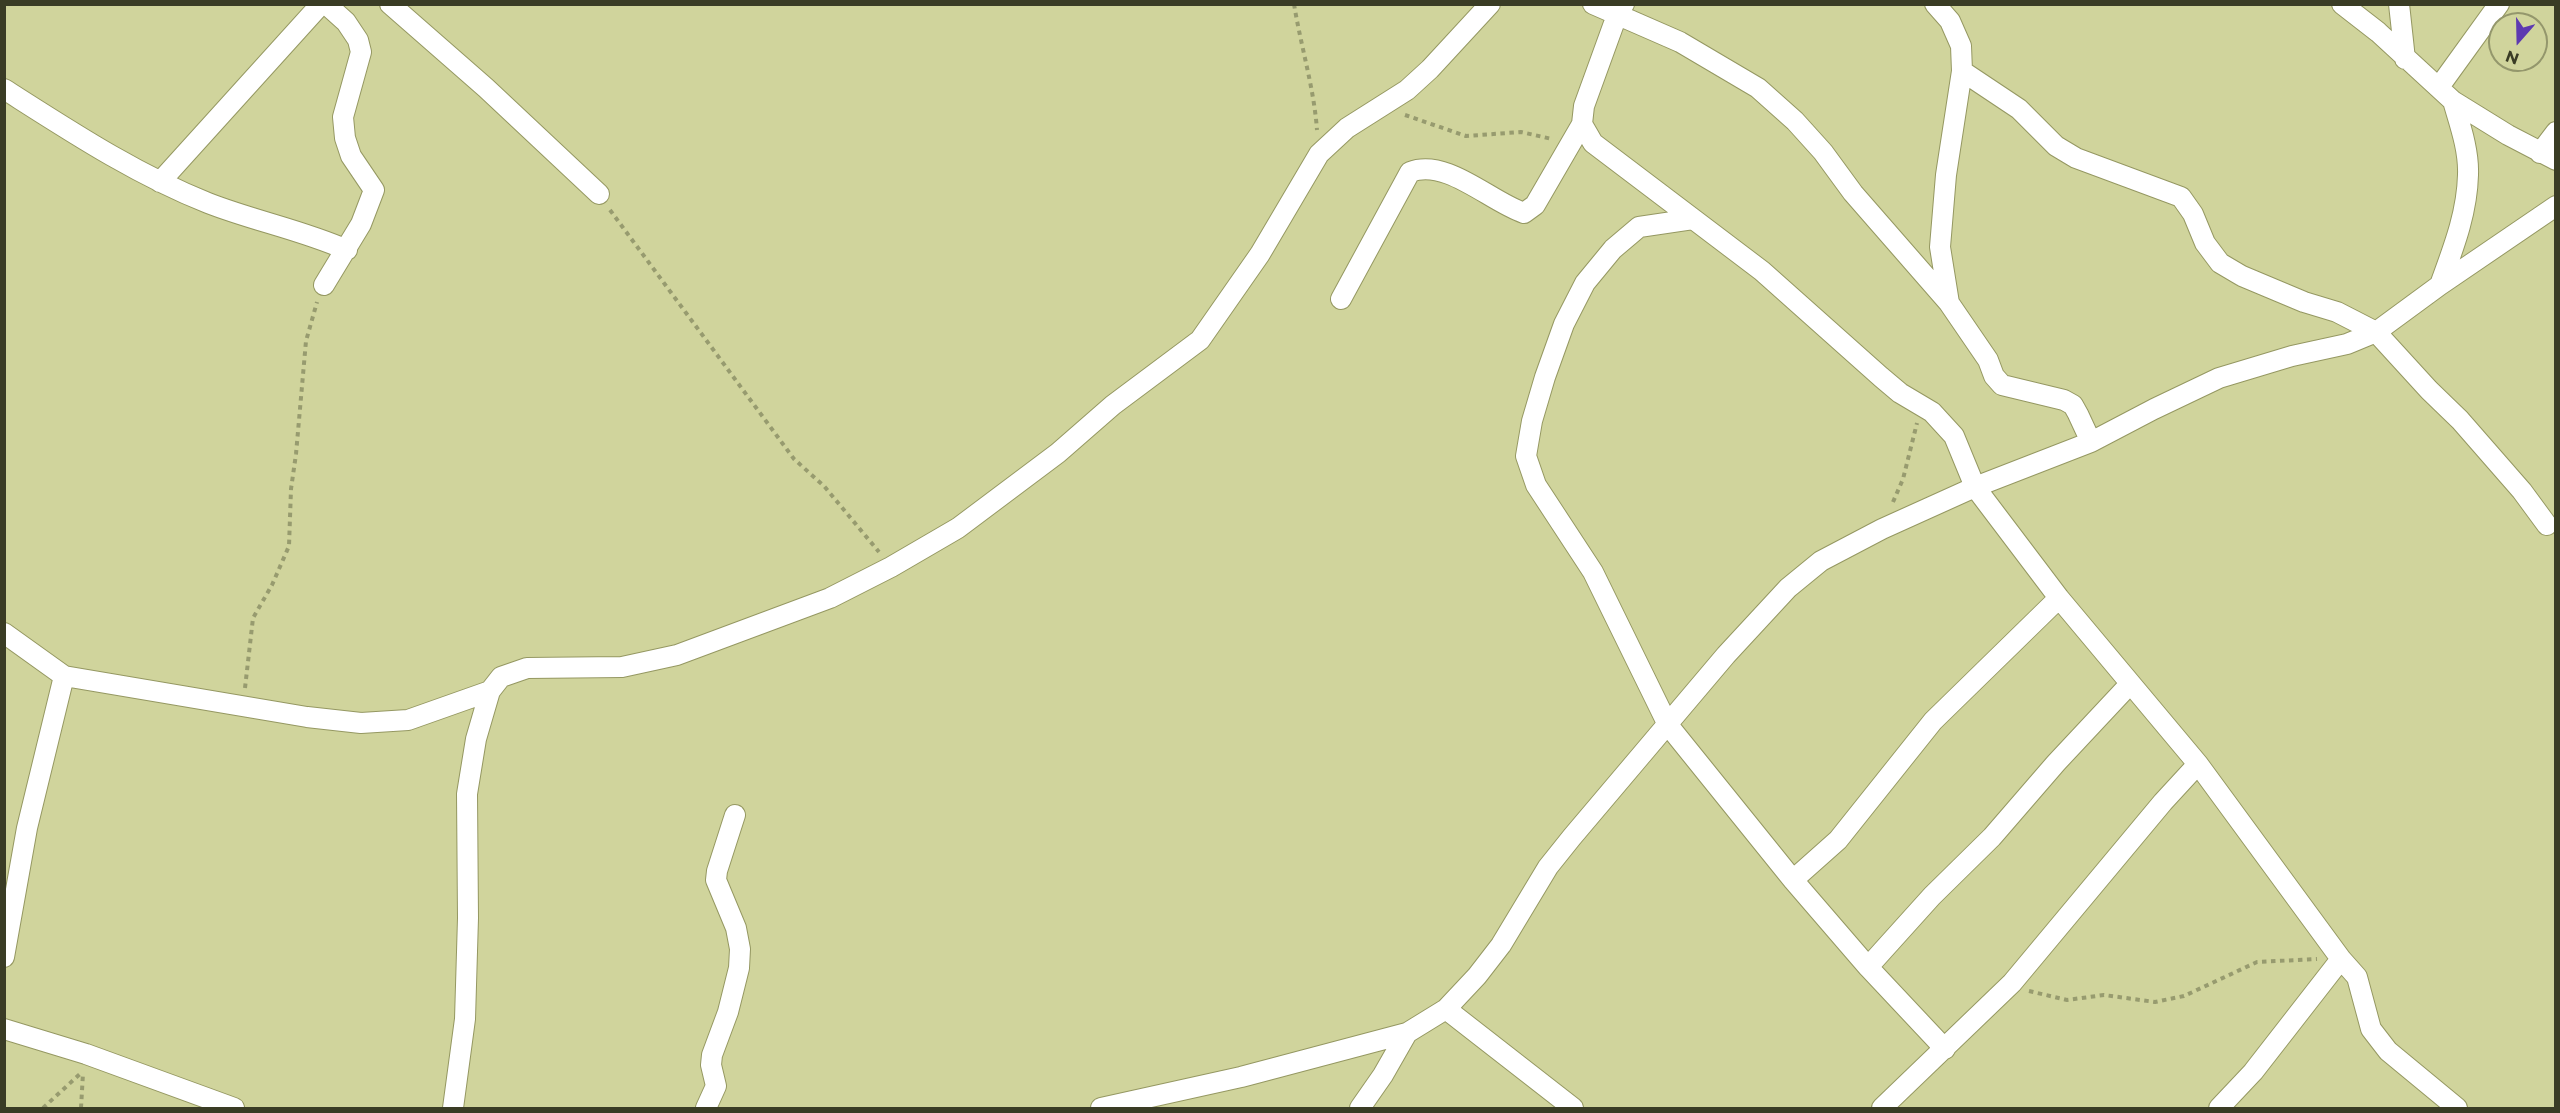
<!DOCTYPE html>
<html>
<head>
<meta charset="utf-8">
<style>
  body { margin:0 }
  #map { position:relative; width:2560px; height:1113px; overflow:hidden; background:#d0d49c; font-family:Montserrat,sans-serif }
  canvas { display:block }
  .frame { position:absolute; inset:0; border:6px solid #3a3c25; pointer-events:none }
  .north { position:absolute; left:2488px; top:12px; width:60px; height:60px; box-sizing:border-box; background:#d0d49c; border:2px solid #94976c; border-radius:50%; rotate:200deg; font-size:16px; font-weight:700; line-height:24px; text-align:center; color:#3a3c25 }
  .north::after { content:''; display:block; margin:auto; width:21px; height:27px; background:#5d39b1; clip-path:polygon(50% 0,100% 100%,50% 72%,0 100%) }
</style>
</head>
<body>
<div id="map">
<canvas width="2560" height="1113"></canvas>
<div class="frame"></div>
<div class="north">N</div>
</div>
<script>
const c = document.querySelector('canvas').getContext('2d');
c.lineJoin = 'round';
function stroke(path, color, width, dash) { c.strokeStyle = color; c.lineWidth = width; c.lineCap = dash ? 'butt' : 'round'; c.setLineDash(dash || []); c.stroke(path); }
const path = new Path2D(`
  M 1294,4 C 1301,47 1314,88 1317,130
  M 1405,115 L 1466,136 L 1521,132 L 1552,139
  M 610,210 L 794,459 L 824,486 L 879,552
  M 1893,502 L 1903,479 L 1917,423
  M 245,688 L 253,618 L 272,585 L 289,546 L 291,489 L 296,454 L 306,341 L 317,302
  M 2029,991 L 2067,1000 L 2104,995 L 2155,1002 L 2184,996 L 2257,962 L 2317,959
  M 43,1108 L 81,1073
  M 81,1108 L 83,1073`);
const street = new Path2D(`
  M 390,4 L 486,88 L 599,194
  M 1593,4 L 1680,42 L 1758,88 L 1795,121 L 1823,152 L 1853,193 L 1949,303 L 1988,360 L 1994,376 L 2002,385 L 2064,400 L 2073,405 L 2078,414 L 2091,442
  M 1624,4 L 1617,15 L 1584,106 L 1582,124 L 1593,143 L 1762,271 L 1881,377 L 1900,393 L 1932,412 L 1954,436 L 1975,487 L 2059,598 L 2198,764 L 2341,959 L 2357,977 L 2371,1029 L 2388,1051 L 2457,1108
  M 1935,4 L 1950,21 L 1961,46 L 1962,71 L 1946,175 L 1940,247 L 1949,303
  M 2342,4 L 2378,32 L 2453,101 L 2508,135 L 2556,160
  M 2399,4 L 2405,59
  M 1962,71 L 2019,109 L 2056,146 L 2076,158 L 2181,197 L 2193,214 L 2205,243 L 2220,263 L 2242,276 L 2304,302 L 2337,312 L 2376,332 L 2429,390 L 2460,420 L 2522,491 L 2547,525
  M 2439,87 L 2499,4
  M 4,89 C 70,131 135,174 208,203 C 254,221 302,230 347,250
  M 2540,153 L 2556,132
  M 160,182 L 321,4
  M 1693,219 L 1639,227 L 1613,249 L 1585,283 L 1564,324 L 1545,377 L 1532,421 L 1526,456 L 1536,485 L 1593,572 L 1668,725 L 1793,880 L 1868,967 L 1945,1049
  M 324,285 L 361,224 L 374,190 L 351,156 L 345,138 L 343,117 L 361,52 L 358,40 L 346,22 L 326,4
  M 2440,285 C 2453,249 2467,214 2468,175 C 2469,150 2460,125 2453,101
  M 1341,299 L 1410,172 C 1447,158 1489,201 1524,213 L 1535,205 L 1582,124
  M 4,633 L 64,676 L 307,717 L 361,723 L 408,720 L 490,691
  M 1793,880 L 1838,840 L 1933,721 L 2059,598
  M 4,957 L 27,828 L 64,676
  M 1868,967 L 1932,896 L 1992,837 L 2056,763 L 2129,685
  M 1446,1009 L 1573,1108
  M 4,1029 L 86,1054 L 234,1108
  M 453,1108 L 465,1019 L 468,918 L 467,794 L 476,739 L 490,691 L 501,677 L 527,668 L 622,667 L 677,655 L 830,598 L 891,567 L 958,528 L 1058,453 L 1113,405 L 1200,340 L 1260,254 L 1319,154 L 1347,128 L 1407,90 L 1430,69 L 1490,4
  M 706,1108 L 716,1086 L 711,1065 L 712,1055 L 728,1012 L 739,968 L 740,949 L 736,928 L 716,880 L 717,871 L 735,815
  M 1101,1108 L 1241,1077 L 1407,1033 L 1446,1009 L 1477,976 L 1501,945 L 1548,867 L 1572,837 L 1726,655 L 1788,588 L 1821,561 L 1882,529 L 1975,487 L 2091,442 L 2154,409 L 2219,378 L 2292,356 L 2347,344 L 2376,332 L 2440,285 L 2556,206
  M 1360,1108 L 1383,1075 L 1407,1033
  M 1882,1108 L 2012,983 L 2163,802 L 2198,764
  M 2219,1108 L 2253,1072 L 2341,959`);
stroke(street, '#959862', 22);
stroke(path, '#979b6f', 4, [4.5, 4.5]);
stroke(street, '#fff', 20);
</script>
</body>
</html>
